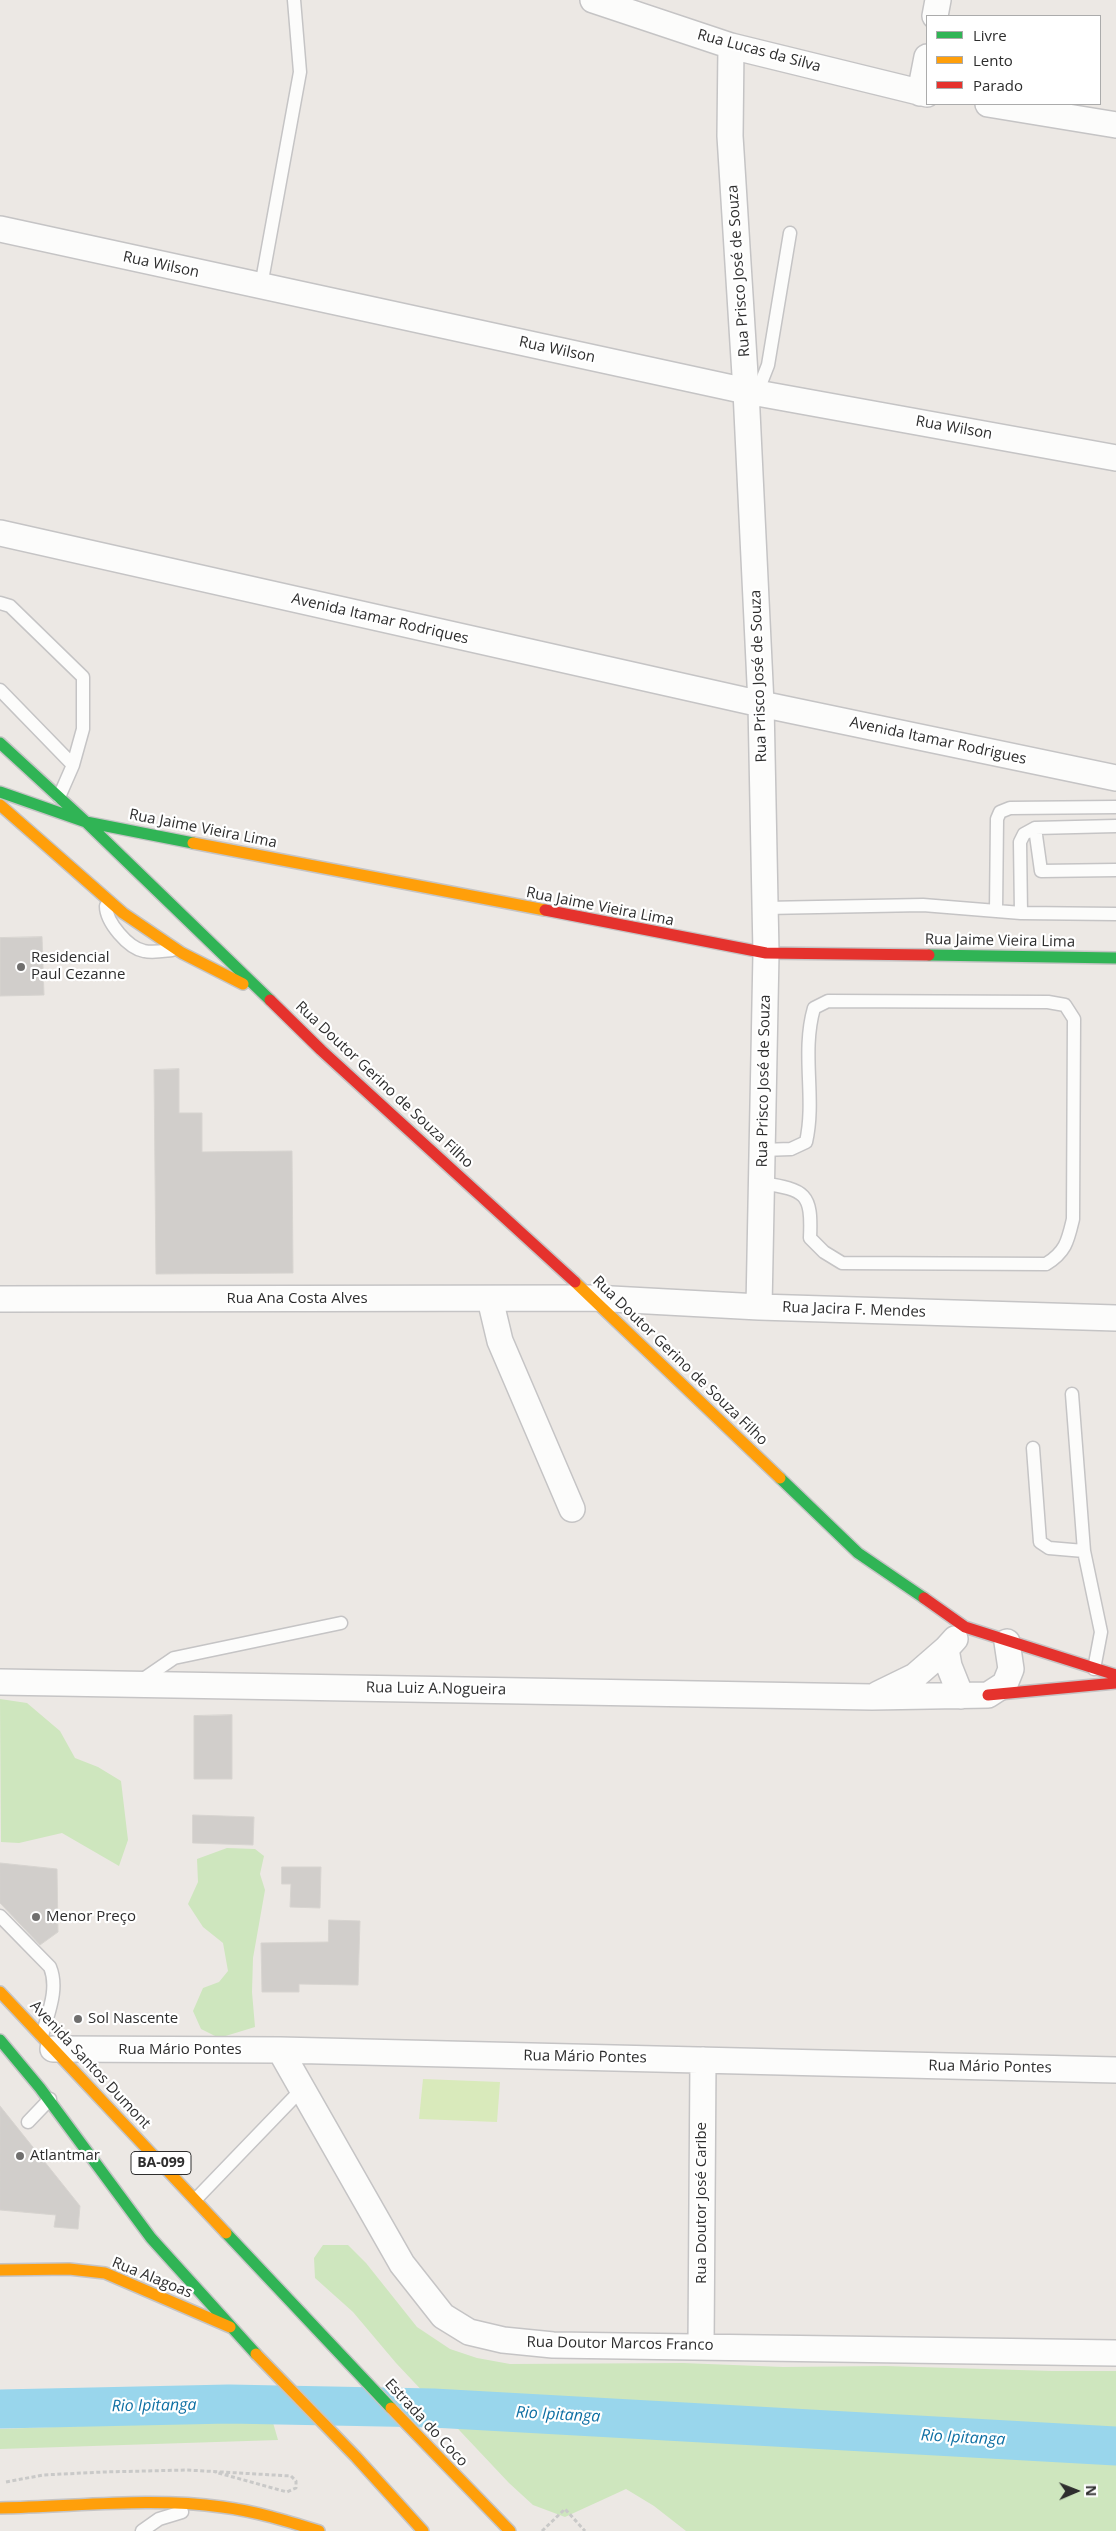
<!DOCTYPE html>
<html>
<head>
<meta charset="utf-8">
<style>
  body { margin:0 }
  #map { position:relative; width:1116px; height:2531px; overflow:hidden; background:#ece8e4; font-family:"Open Sans",sans-serif }
  canvas { display:block }
  .legend { position:absolute; left:926px; top:15px; width:175px; height:90px; box-sizing:border-box; background:#fff; border:1px solid #ababab; margin:0; padding:6px 9px; list-style:none; font-size:15px; color:#2e2e2e }
  .legend li { display:flex; align-items:center; gap:10px; height:25px }
  .legend b { width:25px; border:1px solid #ababab }
  .north { position:absolute; left:1051px; top:2466px; width:50px; height:50px; -webkit-text-stroke:4px #fff; paint-order:stroke; rotate:89deg; font-size:14px; font-weight:700; line-height:20px; text-align:center; color:#2e2e2e }
  .north::after { content:''; display:block; margin:auto; width:18px; height:22px; background:#2e2e2e; clip-path:polygon(50% 0,100% 100%,50% 72%,0 100%) }
</style>
</head>
<body>
<div id="map">
<canvas width="1116" height="2531"></canvas>
<ul class="legend">
<li><b style="height:6px;background:#30b455"></b>Livre</li>
<li><b style="height:6px;background:#ff9f0a"></b>Lento</li>
<li><b style="height:6px;background:#e5322d"></b>Parado</li>
</ul>
<div class="north">N</div>
</div>
<script>
const c = document.querySelector('canvas').getContext('2d');
c.lineJoin = 'round';
function paint(path, color) { c.fillStyle = color; c.fill(path, 'evenodd'); }
function stroke(path, color, width, dash) { c.strokeStyle = color; c.lineWidth = width; c.lineCap = dash ? 'butt' : 'round'; c.setLineDash(dash || []); c.stroke(path); }
function write(font, color, halo, rows, align = 'center') {
  c.font = font + ' "Open Sans",sans-serif'; c.lineWidth = 4.5; c.setLineDash([]); c.textBaseline = 'middle'; c.strokeStyle = halo; c.fillStyle = color; for (const [text, x, y, turn = 0] of rows) {
    c.save(); c.translate(x, y); c.rotate((+turn || 0) * Math.PI / 180); c.textAlign = isNaN(turn) ? turn : align; if (halo) c.strokeText(text, 0, 0); c.fillText(text, 0, 0); c.restore();
  }
}
const green = new Path2D(`
  M 0,1699 L 27,1703 L 60,1731 L 75,1758 L 98,1767 L 121,1781 L 128,1840 L 119,1866 L 62,1833 L 19,1843 L 1,1842 Z
  M 227,1848 L 255,1849 L 264,1856 L 260,1874 L 265,1890 L 253,1958 L 252,1992 L 255,2027 L 219,2038 L 201,2029 L 193,2011 L 203,1988 L 219,1982 L 228,1971 L 223,1943 L 203,1927 L 188,1904 L 198,1882 L 197,1859 Z
  M 323,2245 L 348,2245 L 366,2263 L 417,2327 L 450,2349 L 477,2358 L 510,2364 L 683,2363 L 783,2367 L 885,2366 L 1052,2371 L 1116,2371 L 1116,2531 L 686,2531 L 654,2506 L 626,2489 L 565,2517 L 533,2505 L 509,2483 L 396,2363 L 353,2312 L 315,2278 L 314,2258 Z
  M 272,2419 L 278,2440 L 0,2449 L 0,2429 Z`);
const pitch = new Path2D(`
  M 423,2079 L 500,2082 L 497,2122 L 419,2119 Z`);
const river = new Path2D(`
  M 0,2409 L 229,2404 L 433,2408 L 1116,2446`);
const building = new Path2D(`
  M 42,937 L 44,995 L 0,996 L 0,938 Z
  M 179,1069 L 179,1113 L 202,1113 L 202,1152 L 292,1151 L 293,1273 L 156,1274 L 154,1070 Z
  M 232,1715 L 232,1779 L 194,1779 L 194,1716 Z
  M 193,1815 L 254,1817 L 253,1845 L 193,1843 Z
  M 0,1863 L 57,1869 L 58,1932 L 40,1945 L 0,1903 Z
  M 282,1867 L 321,1867 L 320,1908 L 290,1907 L 291,1884 L 282,1884 Z
  M 329,1920 L 360,1921 L 358,1985 L 299,1984 L 299,1992 L 262,1992 L 261,1943 L 328,1942 Z
  M 0,2106 L 80,2206 L 78,2229 L 54,2227 L 56,2215 L 0,2210 Z`);
const path = new Path2D(`
  M 6,2482 L 43,2475 L 103,2472 L 187,2470 L 291,2476 L 296,2481 L 296,2488 L 287,2492 L 215,2472
  M 542,2531 L 565,2509 L 585,2531`);
const lane = new Path2D(`
  M 261,286 L 300,72 L 294,0
  M 757,393 L 768,365 L 790,233
  M 0,603 L 10,606 L 83,677 L 83,729 L 73,765 L 59,797
  M 0,690 L 73,765
  M 1035,828 L 1041,871 L 1116,870
  M 106,906 C 106,922 128,948 144,951 C 153,953 163,951 172,950
  M 765,908 L 923,905 L 1021,913 L 1116,914
  M 996,911 L 997,819 L 1000,812 L 1010,808 L 1116,807
  M 1021,913 L 1020,842 L 1024,834 L 1035,828 L 1116,826
  M 762,1183 C 806,1190 812,1193 810,1238 L 824,1252 L 842,1263 L 1046,1264 C 1066,1252 1068,1240 1073,1219 L 1074,1019 L 1065,1005 L 1048,1002 L 828,1001 L 814,1008 C 801,1053 816,1098 806,1142 L 791,1149 L 762,1150
  M 1072,1394 L 1084,1551 L 1101,1632 L 1094,1669
  M 1033,1448 L 1040,1542 L 1049,1548 L 1084,1551
  M 139,1682 L 174,1658 L 341,1623
  M 0,1916 L 50,1967 C 59,1989 48,2013 42,2036
  M 28,2122 L 50,2099
  M 196,2199 L 302,2089
  M 142,2531 L 159,2519 L 182,2512`);
const street = new Path2D(`
  M 593,0 L 731,46 L 927,94
  M 935,16 L 938,0
  M 731,46 L 730,136 L 746,391 L 761,704 L 766,953 L 759,1307
  M 920,93 L 927,57
  M 988,104 L 1116,125
  M 0,229 L 746,391 L 1116,458
  M 0,533 L 761,704 L 1116,778
  M 0,1299 L 593,1298 L 759,1307 L 1116,1318
  M 490,1299 L 500,1341 L 572,1509
  M 955,1639 L 946,1649 L 949,1666 L 961,1696
  M 0,1682 L 872,1697 L 988,1695 L 1005,1684 L 1011,1669 L 1007,1642
  M 878,1694 L 915,1676 L 946,1649
  M 53,2049 L 280,2050 L 1116,2070
  M 280,2050 L 402,2264 L 443,2316 L 469,2332 L 503,2340 L 553,2345 L 1116,2353
  M 701,2346 L 703,2060`);
const fast = new Path2D(`
  M 0,743 L 86,822 L 270,1000
  M 0,792 L 86,822 L 193,843
  M 929,955 L 1116,958
  M 780,1478 L 858,1553 L 924,1598
  M 0,2040 L 40,2088 L 151,2238 L 256,2354
  M 226,2233 L 391,2408`);
const slow = new Path2D(`
  M 0,805 L 123,913 L 182,953 L 243,984
  M 193,843 L 545,910
  M 575,1282 L 780,1478
  M 0,1992 L 226,2233
  M 0,2270 L 69,2269 L 105,2273 L 230,2327
  M 256,2354 L 356,2457 L 423,2531
  M 391,2408 L 510,2531
  M 0,2508 C 74,2507 149,2497 222,2507 C 255,2511 287,2521 319,2531`);
const jam = new Path2D(`
  M 545,910 L 766,953 L 929,955
  M 270,1000 L 321,1050 L 575,1282
  M 924,1598 L 965,1627 L 1116,1675
  M 988,1695 L 1116,1683`);
const markers = [
  [21,967,5,"#706f6e"],
  [36,1917,5,"#706f6e"],
  [78,2019,5,"#706f6e"],
  [20,2156,5,"#706f6e"]
];
const shields = [
  [161,2163,60]
];
const shieldNames = [
  ["BA-099",161,2163]
];
const streetNames = [
  ["Rua Lucas da Silva",759,51,15],
  ["Rua Wilson",161,265,12],
  ["Rua Prisco José de Souza",739,271,-94],
  ["Rua Wilson",557,350,12],
  ["Rua Wilson",954,428,10],
  ["Avenida Itamar Rodriques",380,619,13],
  ["Rua Prisco José de Souza",759,676,-92],
  ["Avenida Itamar Rodrigues",938,741,12],
  ["Rua Jaime Vieira Lima",203,829,11],
  ["Rua Jaime Vieira Lima",600,907,11],
  ["Rua Jaime Vieira Lima",1000,941,1],
  ["Rua Prisco José de Souza",764,1081,-89],
  ["Rua Doutor Gerino de Souza Filho",384,1085,43],
  ["Rua Ana Costa Alves",297,1299],
  ["Rua Jacira F. Mendes",854,1310,2],
  ["Rua Doutor Gerino de Souza Filho",680,1361,44],
  ["Rua Luiz A.Nogueira",436,1689,1],
  ["Rua Mário Pontes",180,2050],
  ["Rua Mário Pontes",585,2057,1],
  ["Avenida Santos Dumont",90,2065,47],
  ["Rua Mário Pontes",990,2067,1],
  ["Rua Doutor José Caribe",702,2203,-90],
  ["Rua Alagoas",152,2278,22],
  ["Rua Doutor Marcos Franco",620,2344,1],
  ["Estrada do Coco",426,2423,47]
];
const poiNames = [
  ["Residencial",31,958],
  ["Paul Cezanne",31,975],
  ["Menor Preço",46,1917],
  ["Sol Nascente",88,2019],
  ["Atlantmar",30,2156]
];
const waterNames = [
  ["Rio Ipitanga",154,2406,-1],
  ["Rio Ipitanga",558,2415,3],
  ["Rio Ipitanga",963,2438,3]
];
paint(green, '#cee6be');
paint(pitch, '#d9eabb');
stroke(river, '#99d6ec', 39);
paint(building, '#d1cecb');
stroke(building, '#d7d4d0', 1);
stroke(lane, '#c5c4c5', 15);
stroke(street, '#c5c4c5', 28);
stroke(fast, '#c5c4c5', 14);
stroke(slow, '#c5c4c5', 14);
stroke(jam, '#c5c4c5', 14);
stroke(path, '#c9c9c8', 3, [4, 2.5]);
stroke(lane, '#fcfcfb', 12);
stroke(street, '#fcfcfb', 25);
stroke(fast, '#30b455', 11);
stroke(slow, '#ff9f0a', 11);
stroke(jam, '#e5322d', 11);
for (const [x, y, r, color] of markers) { const dot = new Path2D(); dot.arc(x, y, r, 0, 2 * Math.PI); c.fillStyle = color; c.fill(dot); stroke(dot, '#fff', 2); }
for (const [x, y, w] of shields) { const box = new Path2D(); box.roundRect(x - w / 2, y - 11.5, w, 23, 4); c.fillStyle = '#fff'; c.fill(box); stroke(box, '#2e2e2e', 1); }
write('bold 14px', '#2e2e2e', null, shieldNames);
write('15px', '#2e2e2e', '#fff', streetNames);
write('15px', '#2e2e2e', '#fff', poiNames, 'left');
write('italic 16px', '#0d6fa3', '#fff', waterNames);
</script>
</body>
</html>
